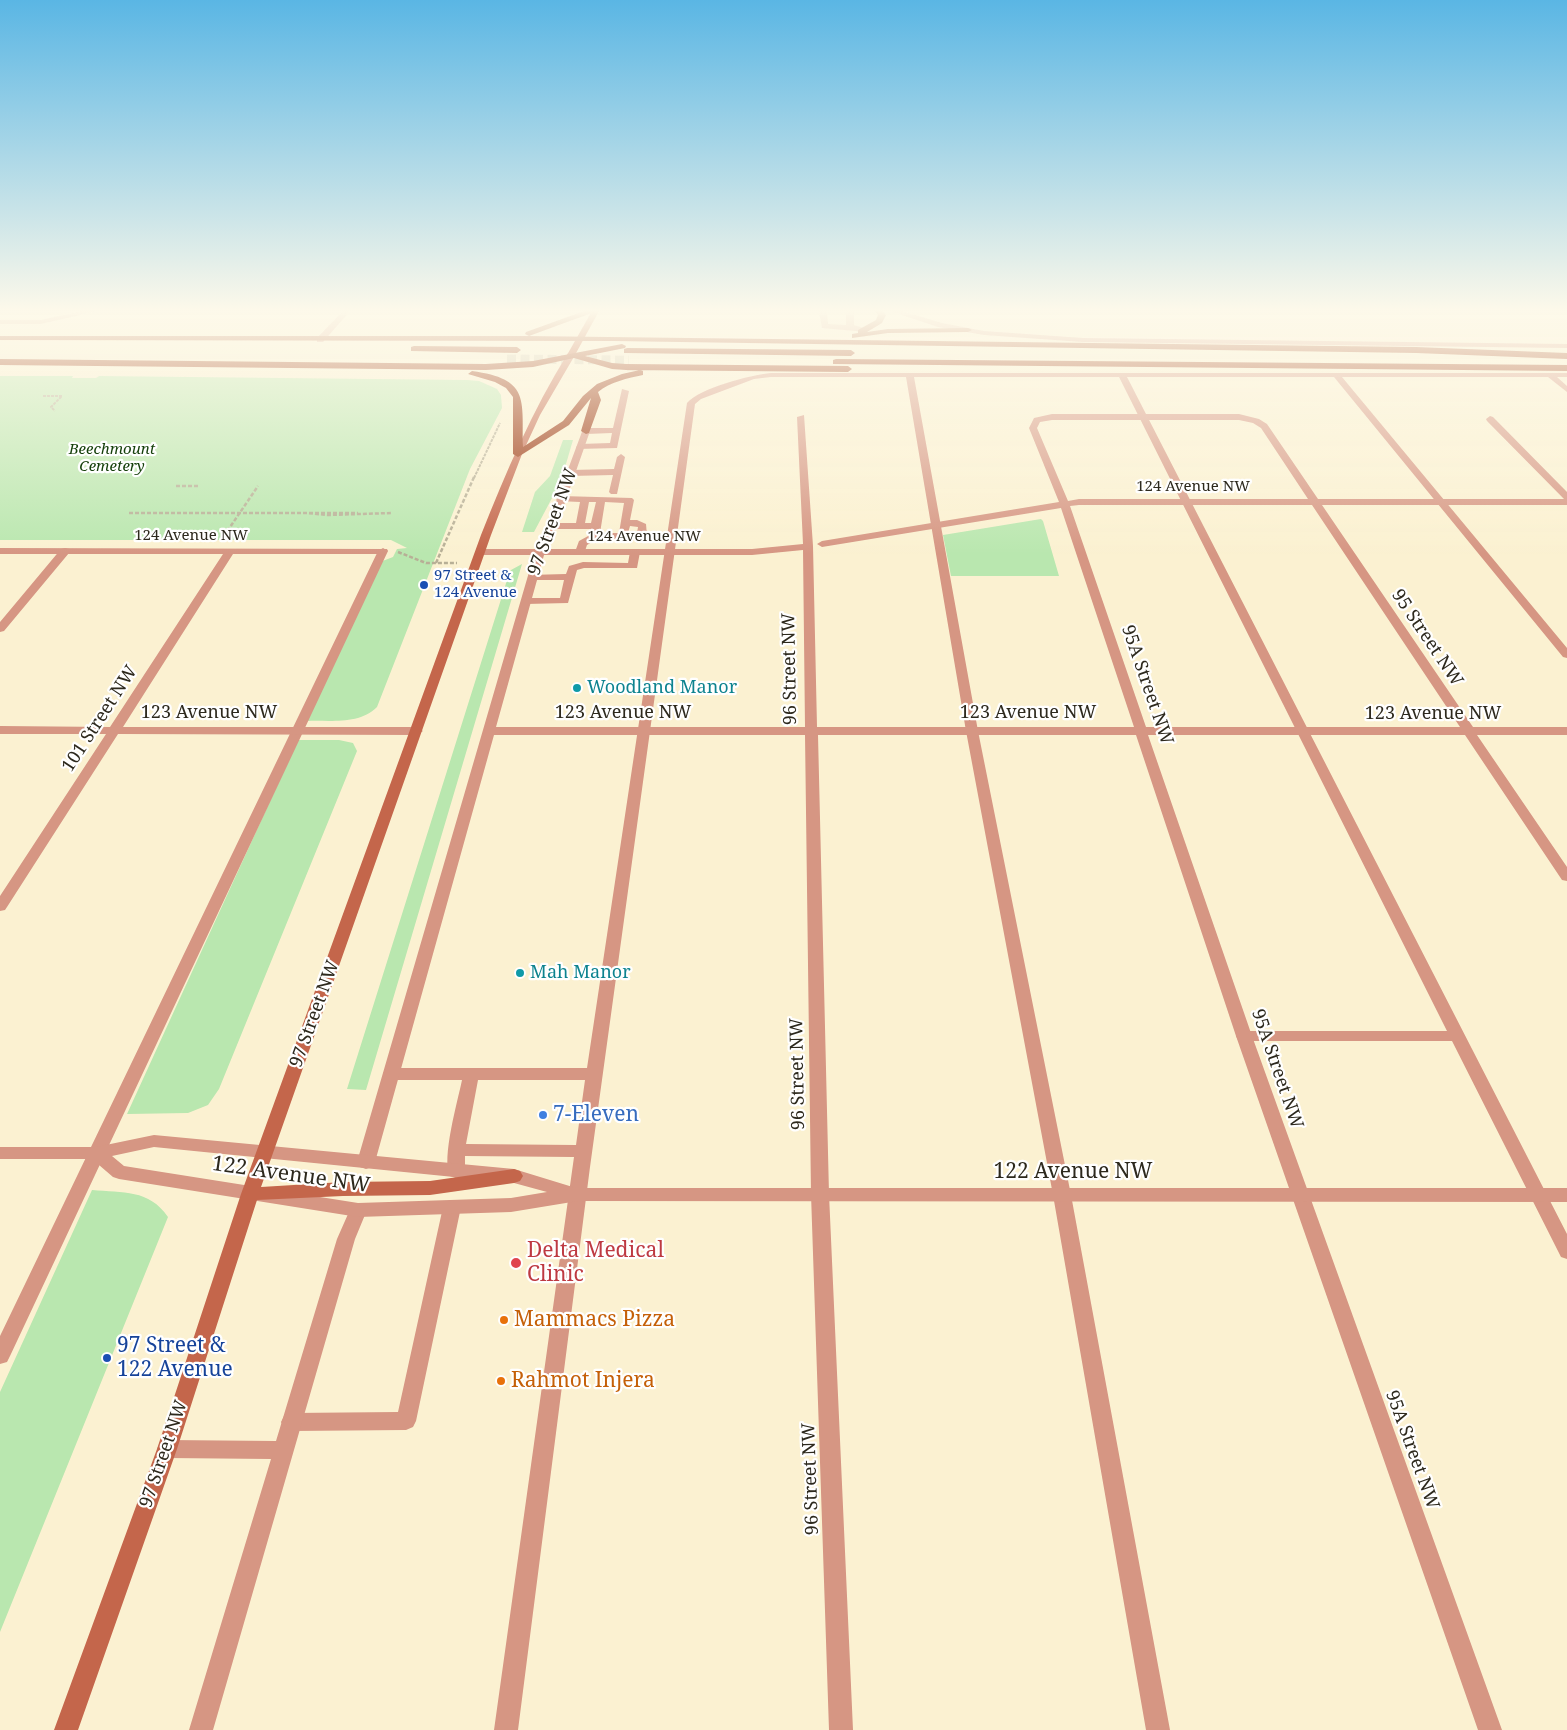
<!DOCTYPE html>
<html>
<head>
<meta charset="utf-8">
<style>
  body { margin:0 }
  canvas { display:block; background:#fbf1d1 }
</style>
</head>
<body>
<canvas width="1567" height="1730"></canvas>
<script>
const c = document.querySelector('canvas').getContext('2d');
c.lineJoin = 'round';
function paint(path, color) { c.fillStyle = color; c.fill(path, 'evenodd'); }
function stroke(path, color, width, dash) { c.strokeStyle = color; c.lineWidth = width; c.lineCap = dash ? 'butt' : 'round'; c.setLineDash(dash || []); c.stroke(path); }
function write(font, color, halo, rows, align = 'center') {
  c.font = font + ' "Noto Serif",serif'; c.lineWidth = 4.5; c.setLineDash([]); c.textBaseline = 'middle'; c.strokeStyle = halo; c.fillStyle = color; for (const [text, x, y, turn = 0] of rows) {
    c.save(); c.translate(x, y); c.rotate((+turn || 0) * Math.PI / 180); c.textAlign = isNaN(turn) ? turn : align; if (halo) c.strokeText(text, 0, 0); c.fillText(text, 0, 0); c.restore();
  }
}
const green = new Path2D(`
  M 0,376 L 73,376 L 72,378 L 96,378 L 99,376 L 467,380 L 479,381 L 497,389 L 501,395 L 502,408 L 470,469 L 377,707 C 359,725 331,720 307,721 L 380,562 L 393,557 L 397,549 L 407,548 L 391,540 L 0,540 Z
  M 563,440 L 573,440 L 561,481 L 534,532 L 522,532 L 535,492 L 550,476 Z
  M 1041,519 L 1043,521 L 1059,576 L 951,576 L 943,535 Z
  M 522,564 L 366,1090 L 347,1089 L 508,577 L 511,570 Z
  M 298,740 L 339,740 L 353,743 L 357,751 L 219,1089 L 208,1105 L 188,1113 L 127,1114 Z
  M 92,1190 C 123,1193 149,1189 168,1217 L 0,1632 L 0,1392 Z`);
const motorwayTunnel = new Path2D(`
  M 507,359 L 629,360`);
const pathFar1 = new Path2D(`
  M 43,396 L 62,396 L 51,407 L 55,411
  M 474,478 L 500,423`);
const path = new Path2D(`
  M 176,486 L 200,486
  M 129,513 L 307,513 L 328,515 L 392,513
  M 309,513 L 358,513
  M 224,536 L 258,486
  M 398,552 L 426,563 L 457,563
  M 436,563 L 474,477`);
const service = new Path2D(`
  M 82,311 L 97,311 L 41,324 L 0,324 L 0,320 L 41,320 Z
  M 343,311 L 350,311 L 323,342 L 317,342 L 317,338 Z
  M 819,311 L 827,311 L 828,324 L 846,325 L 846,311 L 854,311 L 854,325 L 870,330 L 866,332 L 822,328 Z
  M 771,373 L 1567,373 L 1567,377 L 1557,377 L 1567,386 L 1567,392 L 1548,377 L 1342,377 L 1567,648 L 1567,658 L 1563,657 L 1334,377 L 1127,377 L 1567,1234 L 1567,1259 L 1561,1257 L 1452,1041 L 1244,1041 L 1238,1040 L 1236,1036 L 1238,1032 L 1244,1031 L 1447,1031 L 1119,377 L 914,377 L 978,731 L 1071,1195 L 1170,1730 L 1146,1730 L 1053,1195 L 966,731 L 906,377 L 771,377 L 754,379 L 701,399 L 695,404 L 590,1167 L 518,1730 L 494,1730 L 574,1157 L 465,1156 L 465,1171 L 462,1176 L 456,1178 L 450,1176 C 441,1159 458,1100 462,1080 L 391,1080 L 385,1078 L 383,1074 L 385,1070 L 391,1068 L 587,1068 L 687,403 C 700,388 750,375 771,373 ZM 478,1080 L 585,1080 L 576,1145 L 466,1144 Z
  M 622,389 L 629,391 L 617,448 L 577,449 L 576,447 L 580,444 L 610,443 L 612,433 L 586,434 L 582,431 L 586,428 L 613,428 Z
  M 621,454 L 625,457 L 617,494 L 611,494 L 609,492 L 613,475 L 571,476 L 566,473 L 571,470 L 614,469 L 617,457 Z
  M 561,496 L 632,498 L 634,500 L 630,520 L 637,520 L 646,524 L 647,536 L 642,539 L 597,539 L 587,545 L 584,554 L 576,554 L 575,552 L 579,541 L 590,535 L 590,529 L 552,529 L 547,526 L 552,523 L 576,523 L 580,502 L 558,501 L 556,499 ZM 589,502 L 596,502 L 591,523 L 585,523 ZM 605,502 L 624,503 L 619,533 L 600,533 ZM 630,526 L 638,527 L 637,533 L 628,533 Z
  M 65,548 L 69,549 L 69,553 L 4,631 L 0,632 L 0,622 L 61,549 Z
  M 383,548 L 388,551 L 10,1356 L 7,1362 L 0,1364 L 0,1336 L 378,551 Z
  M 635,549 L 640,552 L 637,568 L 584,568 L 577,570 L 568,603 L 526,604 L 521,601 L 526,598 L 560,598 L 564,580 L 533,580 L 529,579 L 528,577 L 529,575 L 566,574 L 569,566 L 583,562 L 628,563 L 630,552 Z
  M 452,1200 L 458,1202 L 461,1207 L 416,1421 L 413,1427 L 406,1430 L 291,1431 L 284,1428 L 281,1422 L 284,1416 L 291,1413 L 398,1412 L 443,1207 L 446,1202 Z`);
const minor = new Path2D(`
  M 890,311 L 902,311 L 942,323 L 984,331 L 1083,338 L 1567,344 L 1567,348 L 1083,342 L 984,335 L 938,327 Z
  M 1052,414 L 1239,414 L 1259,419 L 1267,424 L 1318,499 L 1564,499 L 1487,421 L 1486,419 L 1490,416 L 1493,417 L 1567,492 L 1567,505 L 1322,505 L 1473,727 L 1567,727 L 1567,735 L 1477,735 L 1567,867 L 1567,881 L 1562,880 L 1465,735 L 1148,735 L 1252,1036 L 1502,1730 L 1478,1730 L 1236,1036 L 1136,735 L 818,735 L 829,1194 L 853,1730 L 829,1730 L 811,1194 L 805,735 L 494,735 L 375,1162 L 372,1167 L 366,1169 L 360,1167 L 357,1162 L 534,555 L 480,555 L 475,552 L 480,549 L 536,549 L 544,534 L 583,429 L 590,431 L 554,534 L 547,549 L 752,549 L 803,544 L 797,417 L 804,415 L 813,546 L 817,727 L 1134,727 L 1061,508 L 822,547 L 817,544 L 822,541 L 1059,502 L 1029,428 L 1034,418 ZM 1052,420 L 1239,420 L 1253,423 L 1261,428 L 1308,499 L 1079,499 L 1068,501 L 1037,428 L 1040,422 ZM 1079,505 L 1312,505 L 1460,727 L 1146,727 L 1070,506 ZM 803,550 L 805,727 L 496,727 L 544,555 L 752,555 Z
  M 0,548 L 387,549 L 388,551 L 383,554 L 233,554 L 123,727 L 417,727 L 423,731 L 417,735 L 118,734 L 7,907 L 5,910 L 0,911 L 0,896 L 106,734 L 0,734 L 0,726 L 110,727 L 223,554 L 0,554 Z
  M 358,1203 L 364,1205 L 367,1210 L 355,1239 L 213,1730 L 189,1730 L 271,1459 L 167,1458 L 160,1456 L 157,1449 L 160,1442 L 167,1440 L 276,1441 L 337,1239 L 352,1205 Z`);
const tertiary = new Path2D(`
  M 154,1135 L 514,1169 L 576,1188 L 1567,1188 L 1567,1202 L 578,1201 L 511,1212 L 358,1217 L 119,1179 L 113,1177 L 92,1159 L 0,1159 L 0,1147 L 96,1147 ZM 154,1147 L 514,1183 L 547,1192 L 511,1198 L 358,1203 L 124,1166 L 112,1156 Z`);
const secondary = new Path2D(`
  M 568,353 L 575,355 L 540,415 L 522,454 L 491,535 L 261,1187 L 343,1182 L 430,1181 L 514,1169 L 520,1171 L 523,1176 L 520,1181 L 514,1183 L 430,1195 L 343,1196 L 257,1200 L 177,1449 L 78,1730 L 54,1730 L 157,1449 L 241,1194 L 481,535 C 506,472 532,411 568,353 Z`);
const primary = new Path2D(`
  M 592,311 L 599,311 L 575,355 L 568,357 L 567,355 Z`);
const motorway = new Path2D(`
  M 584,311 L 597,311 L 529,336 L 1416,347 L 1567,353 L 1567,359 L 1416,353 L 614,341 L 0,340 L 0,336 L 529,336 L 525,334 L 526,332 Z
  M 875,311 L 883,311 L 886,315 L 882,323 L 867,332 L 888,329 L 968,328 L 972,330 L 968,332 L 888,333 L 852,338 L 852,334 L 858,333 L 858,330 L 876,320 L 878,315 Z
  M 622,344 L 626,346 L 625,348 L 585,356 L 612,363 L 626,364 L 848,366 L 852,369 L 848,372 L 626,370 L 612,369 L 574,358 L 533,367 L 486,370 L 0,365 L 0,359 L 486,364 L 533,361 Z
  M 414,346 L 517,347 L 521,350 L 517,353 L 411,351 L 411,347 Z
  M 627,348 L 851,350 L 855,353 L 851,356 L 624,353 L 624,349 Z
  M 836,359 L 1567,365 L 1567,371 L 833,364 L 833,360 Z
  M 640,370 L 643,371 L 643,375 C 628,378 610,382 598,392 L 601,400 L 589,433 L 586,434 L 581,431 L 591,398 L 569,425 L 518,457 L 513,454 L 513,397 L 506,388 L 495,382 L 468,374 L 472,371 C 530,379 522,399 523,447 L 563,421 L 583,396 L 597,384 L 622,374 Z`);
const markers = [
  [424,585,5,"#1a4fb4"],
  [577,688,5,"#0f9aa8"],
  [520,973,5,"#0f9aa8"],
  [543,1115,5,"#3f7fe0"],
  [516,1263,6,"#e0444e"],
  [504,1320,5,"#e8710a"],
  [107,1358,5,"#1a4fb4"],
  [501,1381,5,"#e8710a"]
];
const farParknames = [
  ["Beechmount",112,450],
  ["Cemetery",112,467]
];
const farStreetnames = [
  ["124 Avenue NW",1193,487],
  ["124 Avenue NW",191,536],
  ["124 Avenue NW",644,537]
];
const farTransitnames = [
  ["97 Street &",434,576],
  ["124 Avenue",434,593]
];
const streetNames = [
  ["97 Street NW",553,522,-70],
  ["95 Street NW",1427,638,56],
  ["96 Street NW",790,669,-91],
  ["95A Street NW",1147,685,71],
  ["123 Avenue NW",209,713],
  ["123 Avenue NW",623,713],
  ["123 Avenue NW",1028,713],
  ["123 Avenue NW",1433,714],
  ["101 Street NW",100,719,-57],
  ["97 Street NW",315,1014,-70],
  ["95A Street NW",1277,1069,71],
  ["96 Street NW",798,1074,-91],
  ["95A Street NW",1412,1450,70],
  ["97 Street NW",164,1454,-71],
  ["96 Street NW",811,1479,-92]
];
const cultureNames = [
  ["Woodland Manor",587,688],
  ["Mah Manor",530,973]
];
const nearShopnames = [
  ["7-Eleven",553,1115]
];
const nearStreetnames = [
  ["122 Avenue NW",1073,1172],
  ["122 Avenue NW",291,1175,8]
];
const nearHealthnames = [
  ["Delta Medical",527,1251],
  ["Clinic",527,1275]
];
const nearFoodnames = [
  ["Mammacs Pizza",514,1320],
  ["Rahmot Injera",511,1381]
];
const nearTransitnames = [
  ["97 Street &",117,1346],
  ["122 Avenue",117,1370]
];
paint(green, '#b9e7af');
stroke(motorwayTunnel, '#d2c9ad', 9, [9, 4.5]);
stroke(pathFar1, '#b7af96', 2, [3, 1]);
stroke(path, '#b7af96', 2.5, [4, 2]);
paint(service, '#d69683');
paint(minor, '#d69683');
paint(tertiary, '#d69683');
paint(secondary, '#c4664b');
paint(primary, '#b3401c');
paint(motorway, '#962c05');
const sky = c.createLinearGradient(0, 0, 0, 554);
sky.addColorStop(0, '#5ab6e4');
sky.addColorStop(0.56, '#fdf9ea');
sky.addColorStop(1, '#fdf9ea00');
c.fillStyle = sky;
c.fillRect(0, 0, 1567, 554);
for (const [x, y, r, color] of markers) { const dot = new Path2D(); dot.arc(x, y, r, 0, 2 * Math.PI); c.fillStyle = color; c.fill(dot); stroke(dot, '#fff', 2); }
write('italic 15px', '#16400b', '#fff', farParknames);
write('15px', '#2d291d', '#fff', farStreetnames);
write('15px', '#164399', '#fff', farTransitnames, 'left');
write('18px', '#2d291d', '#fff', streetNames);
write('18px', '#0d838f', '#fff', cultureNames, 'left');
write('21px', '#366cbe', '#fff', nearShopnames, 'left');
write('21px', '#2d291d', '#fff', nearStreetnames);
write('21px', '#be3a42', '#fff', nearHealthnames, 'left');
write('21px', '#c56008', '#fff', nearFoodnames, 'left');
write('21px', '#164399', '#fff', nearTransitnames, 'left');
</script>
</body>
</html>
